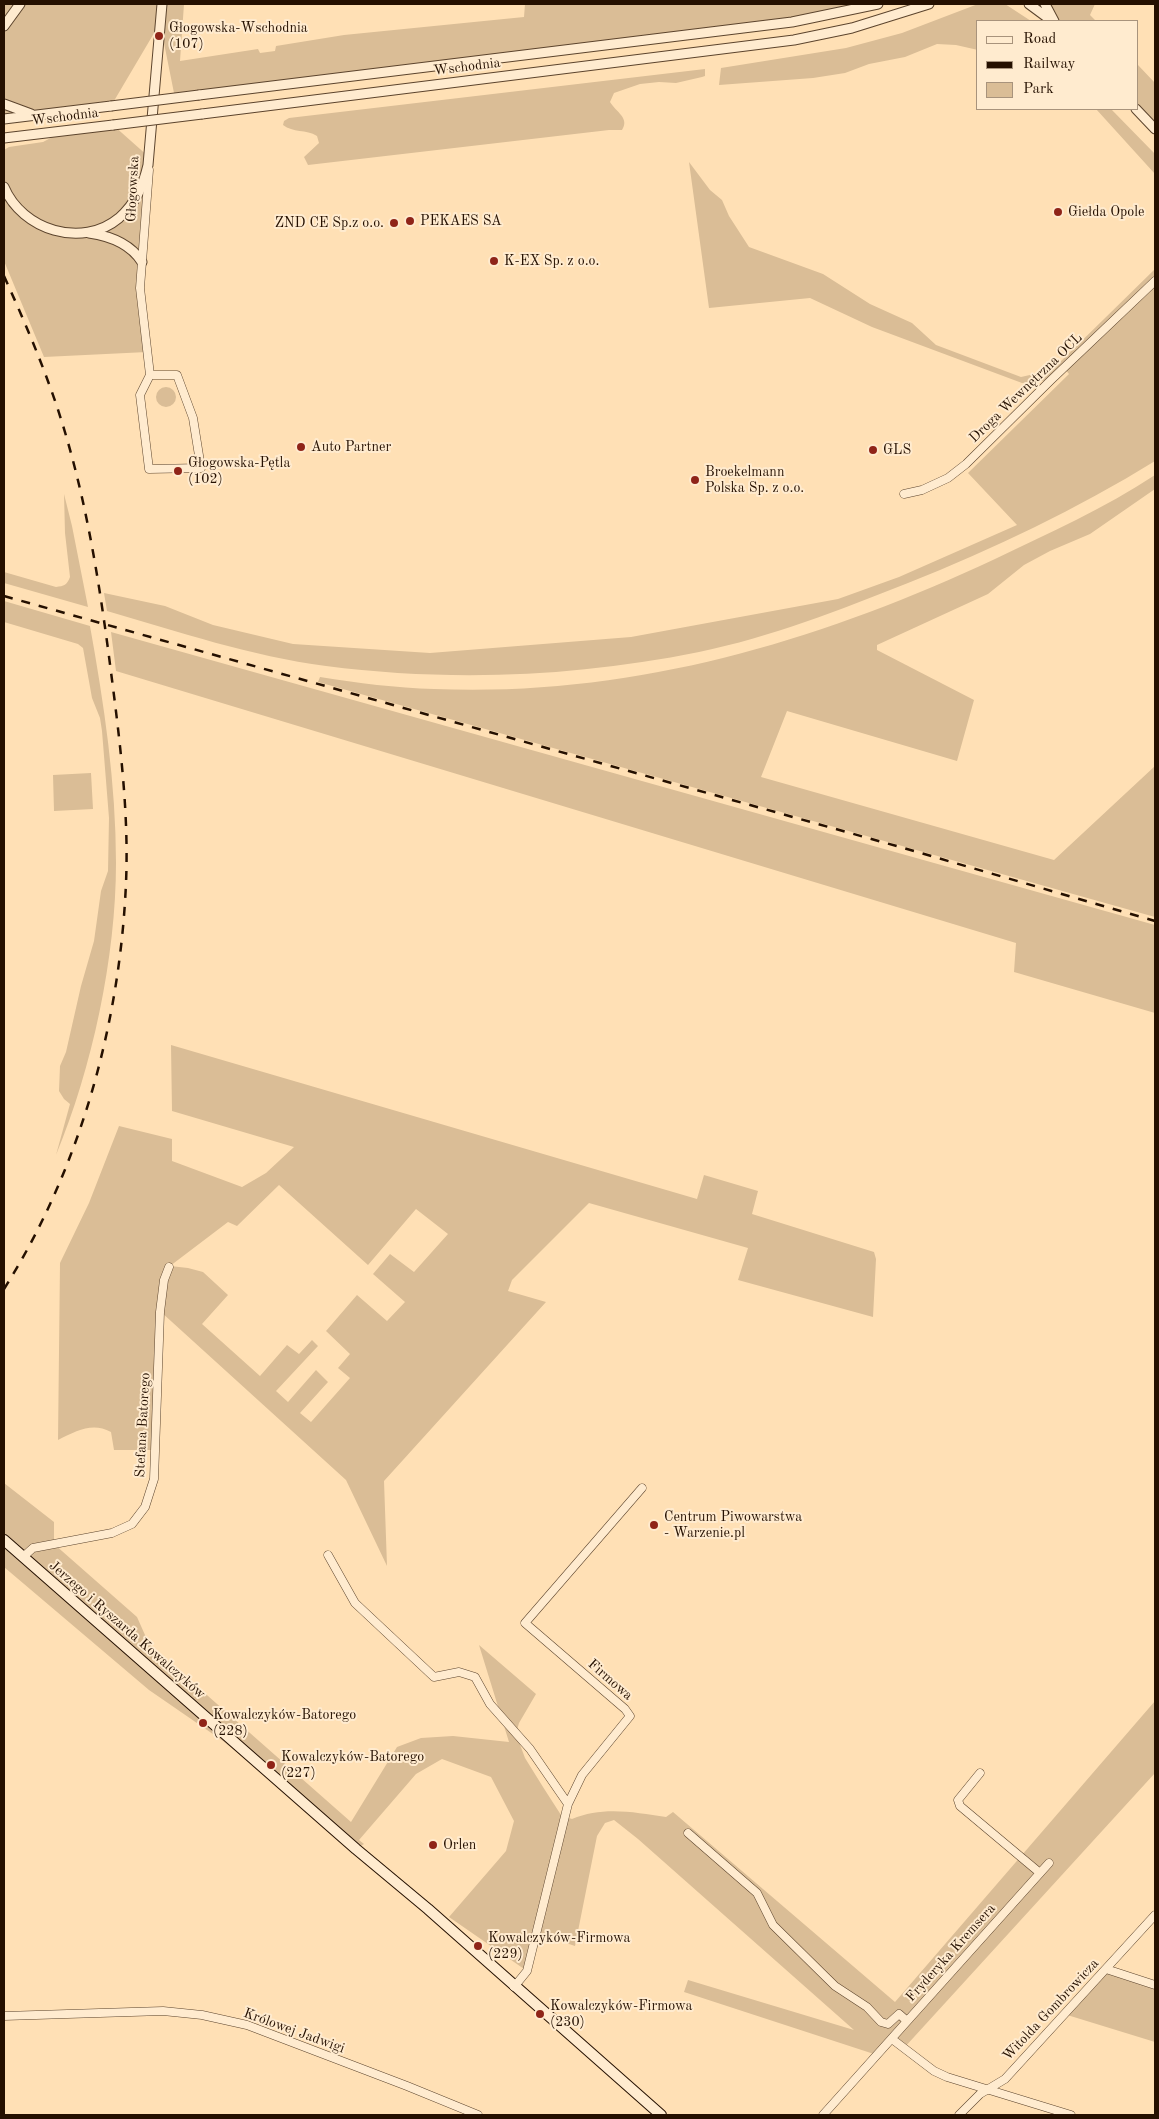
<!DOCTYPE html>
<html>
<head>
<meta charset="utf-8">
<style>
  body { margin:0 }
  #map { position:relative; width:1159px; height:2119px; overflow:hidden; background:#ffe0b5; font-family:"Old Standard TT",serif }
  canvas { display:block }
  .frame { position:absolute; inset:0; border:5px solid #251000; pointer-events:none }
  .legend { position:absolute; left:976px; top:20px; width:162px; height:90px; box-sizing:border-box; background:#ffebcf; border:1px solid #a8937c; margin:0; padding:6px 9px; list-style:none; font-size:15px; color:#251000 }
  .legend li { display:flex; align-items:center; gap:10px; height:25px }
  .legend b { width:25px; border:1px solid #a8937c }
</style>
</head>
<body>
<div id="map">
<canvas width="1159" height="2119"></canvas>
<div class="frame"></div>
<ul class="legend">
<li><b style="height:6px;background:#ffebcf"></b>Road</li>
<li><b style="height:6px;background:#251000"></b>Railway</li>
<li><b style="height:14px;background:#dabd96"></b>Park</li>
</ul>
</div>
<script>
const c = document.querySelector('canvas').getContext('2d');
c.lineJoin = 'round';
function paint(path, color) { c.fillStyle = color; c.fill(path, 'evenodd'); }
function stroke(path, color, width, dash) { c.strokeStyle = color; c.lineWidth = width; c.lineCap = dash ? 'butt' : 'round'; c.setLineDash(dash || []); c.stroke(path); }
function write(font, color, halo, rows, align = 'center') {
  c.font = font + ' "Old Standard TT",serif'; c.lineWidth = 4; c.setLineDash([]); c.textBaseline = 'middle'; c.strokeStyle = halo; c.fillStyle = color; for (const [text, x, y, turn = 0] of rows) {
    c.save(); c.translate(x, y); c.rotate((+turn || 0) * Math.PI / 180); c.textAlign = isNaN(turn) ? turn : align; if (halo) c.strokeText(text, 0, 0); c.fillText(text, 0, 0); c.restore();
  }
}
const green = new Path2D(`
  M 4,4 L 184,4 L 180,61 L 258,49 L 260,53 L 275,51 L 276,46 L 344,35 L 524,17 L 525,4 L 878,4 L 816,18 L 175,98 L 160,23 L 111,106 L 4,119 Z
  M 978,4 L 1005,4 L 1031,21 L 978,21 L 978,50 L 956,45 L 937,44 L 905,57 L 869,64 L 845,73 L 813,78 L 719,85 L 721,68 L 846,48 L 902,33 Z
  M 1045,4 L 1095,4 L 1090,15 L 1096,21 L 1054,21 Z
  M 1138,65 L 1155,83 L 1155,129 L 1138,109 Z
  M 705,69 L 705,76 L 702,77 L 676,83 L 659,82 L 640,84 L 614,93 L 610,102 C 616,112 630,118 622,130 L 609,130 L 308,165 L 304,157 L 319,143 L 317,136 C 306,129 293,133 283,125 L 284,121 L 289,118 Z
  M 1096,109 L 1111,109 L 1155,154 L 1155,174 Z
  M 113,125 L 149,157 L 142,262 L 147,352 L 44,357 L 4,261 L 4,150 L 9,147 L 43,142 L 60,133 Z
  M 689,162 L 710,190 L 722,200 L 729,216 L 749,247 L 823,274 L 870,304 L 912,323 L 936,345 L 1021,377 L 1052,370 L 1155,269 L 1155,461 C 1077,509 994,549 908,583 C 840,610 771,637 699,652 C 576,677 450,682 326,666 C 251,656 179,632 107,611 L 104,593 L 165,606 L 213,625 L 293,644 L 430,653 L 631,637 L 838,599 L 899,577 L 1017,525 L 968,473 L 1069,374 L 1064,368 L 1051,380 L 1022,383 L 872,327 L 810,298 L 709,308 Z
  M156 397a10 10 0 1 1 20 0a10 10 0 1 1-20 0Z
  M 1155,475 L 1155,489 L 1090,534 L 1050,551 L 1024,565 L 988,594 L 877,645 L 877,650 L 974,700 L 957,761 L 787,711 L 761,777 L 1054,860 L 1155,766 L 1155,917 L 318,682 L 320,677 C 358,683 396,688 434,689 C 633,697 817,642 995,559 C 1049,533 1105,508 1155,475 Z
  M 64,494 L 72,526 L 88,607 L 4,583 L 4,572 L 56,587 C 64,586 67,585 70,577 L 65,533 Z
  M 4,601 L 90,626 C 104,704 116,783 116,863 C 116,957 92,1069 56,1155 L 70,1104 L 64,1099 L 59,1091 L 60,1066 L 66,1052 L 81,986 L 94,941 L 101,891 L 108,871 L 109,818 L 102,731 L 100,718 L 92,698 L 83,648 L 78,644 L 4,622 Z
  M 111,632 L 1155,925 L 1155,1013 L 1014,972 L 1016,943 L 116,671 Z
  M 91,773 L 93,809 L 54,811 L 53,775 Z
  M 171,1045 L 697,1199 L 704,1175 L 758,1191 L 752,1214 L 874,1252 L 876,1259 L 873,1317 L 738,1280 L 748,1248 L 589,1203 L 512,1280 L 508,1291 L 546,1302 L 384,1481 L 387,1566 L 346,1480 L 161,1312 L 156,1450 L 114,1450 L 111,1432 C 92,1422 77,1431 58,1440 L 60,1263 L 89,1203 L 119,1126 L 172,1139 L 172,1161 L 242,1187 L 266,1173 L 294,1147 L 172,1111 ZM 279,1185 L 368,1265 L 416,1209 L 448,1234 L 414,1272 L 390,1254 L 373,1274 L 405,1302 L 387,1321 L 357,1295 L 326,1331 L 350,1354 L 338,1368 L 350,1378 L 311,1422 L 300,1413 L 328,1382 L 316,1370 L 288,1402 L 276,1391 L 318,1346 L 312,1340 L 299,1354 L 287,1345 L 260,1376 L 202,1324 L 228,1295 L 203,1272 L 188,1268 L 170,1266 L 228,1222 L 237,1226 Z
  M 4,1483 L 54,1522 L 54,1544 L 137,1617 L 149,1644 L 351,1822 L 397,1747 L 421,1738 L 453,1736 L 509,1742 L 479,1645 L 536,1694 L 519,1723 L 516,1734 L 525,1758 L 543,1787 L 561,1815 L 572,1819 C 602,1806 634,1812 666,1817 L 673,1812 L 895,2002 L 1155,1701 L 1155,1773 L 904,2048 L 892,2039 L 877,2055 L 684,1992 L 688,1980 L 854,2030 L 638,1839 L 614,1820 L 605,1823 L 597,1836 L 575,1946 L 536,1933 L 527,1971 L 449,1917 L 506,1851 L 514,1821 L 491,1777 L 442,1759 L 416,1774 L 359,1840 L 364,1844 L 356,1849 L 223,1741 L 149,1690 L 4,1567 Z
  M 1106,1969 L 1155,1985 L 1155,2042 L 1064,2014 Z`);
const minor = new Path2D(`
  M 149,170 L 140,288 L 150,375 L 140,395 L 149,469 L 201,468 L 193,418 L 177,375 L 150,375
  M 904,494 L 922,490 L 948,478 L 966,464 L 1051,380 L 1155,281
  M 328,1555 L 355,1603 L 434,1677 L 459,1672 L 475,1677 L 490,1704 L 530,1749 L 568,1804
  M 23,1557 L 33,1548 L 112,1533 L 132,1524 L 145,1507 L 154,1479 L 160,1312 L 164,1280 L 169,1267
  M 980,1773 L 958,1800 L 960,1806 L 1040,1873
  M 688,1833 L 757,1893 L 773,1925 L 835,1986 L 867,2007 L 881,2022 L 888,2024 L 899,2014 L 907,2021
  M 1106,1969 L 1155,1985
  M 514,1987 L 527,1971 L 568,1804 L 582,1775 L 630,1716 L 625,1709 L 525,1623 L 642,1488
  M 4,2016 L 163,2011 L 202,2015 L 247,2025 L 407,2086 L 478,2115
  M 892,2039 L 934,2071 L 947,2077 L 1071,2115
  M 823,2115 L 1049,1863
  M 959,2115 L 980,2094 L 1005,2079 L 1155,1915`);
const tertiary = new Path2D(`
  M 1029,4 L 1052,21
  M 1045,4 L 1054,21
  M 4,26 L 20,4
  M 199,95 L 792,22 L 878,4
  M 4,104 L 31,114
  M 1136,109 L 1155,129
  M 202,114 L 794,40 L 852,28 L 929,4
  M 4,119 L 111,106
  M 4,138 L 113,125
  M 4,187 C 22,230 82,249 119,218 C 136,203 143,186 148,165 L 162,4
  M 89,233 C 110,236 130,243 142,262`);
const secondary = new Path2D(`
  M 4,1540 L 356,1849 L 428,1909 L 661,2115`);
const rail = new Path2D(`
  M 4,276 C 28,329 51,383 67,439 C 89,515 101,594 111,672 C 120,742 129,813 126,883 C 120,1024 80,1169 4,1289
  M 4,596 L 900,847 L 1155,921`);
const tertiaryBridge = new Path2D(`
  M 111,106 L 199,95
  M 113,125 L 202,114`);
const markers = [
  [159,36,5,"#8f2418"],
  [1058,212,5,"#8f2418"],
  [410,221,5,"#8f2418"],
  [394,223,5,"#8f2418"],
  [494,261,5,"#8f2418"],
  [301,447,5,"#8f2418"],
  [873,450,5,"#8f2418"],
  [178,471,5,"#8f2418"],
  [695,480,5,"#8f2418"],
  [654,1525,5,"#8f2418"],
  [203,1723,5,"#8f2418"],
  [271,1765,5,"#8f2418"],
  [433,1845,5,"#8f2418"],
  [478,1946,5,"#8f2418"],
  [540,2014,5,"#8f2418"]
];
const poiNames = [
  ["Głogowska-Wschodnia",169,28],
  ["(107)",169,44],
  ["Giełda Opole",1068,212],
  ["PEKAES SA",420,221],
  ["ZND CE Sp.z o.o.",384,223,"right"],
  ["K-EX Sp. z o.o.",504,261],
  ["Auto Partner",311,447],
  ["GLS",883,450],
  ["Głogowska-Pętla",188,463],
  ["(102)",188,479],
  ["Broekelmann",705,472],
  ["Polska Sp. z o.o.",705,488],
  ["Centrum Piwowarstwa",664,1517],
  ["- Warzenie.pl",664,1533],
  ["Kowalczyków-Batorego",213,1715],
  ["(228)",213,1731],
  ["Kowalczyków-Batorego",281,1757],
  ["(227)",281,1773],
  ["Orlen",443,1845],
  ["Kowalczyków-Firmowa",488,1938],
  ["(229)",488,1954],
  ["Kowalczyków-Firmowa",550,2006],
  ["(230)",550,2022]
];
const streetNames = [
  ["Wschodnia",467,67,-7],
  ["Wschodnia",65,117,-7],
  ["Głogowska",133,189,-87],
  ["Droga Wewnętrzna OCL",1026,388,-44],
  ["Stefana Batorego",143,1425,-87],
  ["Jerzego i Ryszarda Kowalczyków",127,1630,41],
  ["Firmowa",610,1680,41],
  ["Fryderyka Kremsera",951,1953,-48],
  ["Witolda Gombrowicza",1051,2010,-47],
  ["Królowej Jadwigi",294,2031,20]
];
paint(green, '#dabd96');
stroke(minor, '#5c442d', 9);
stroke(tertiary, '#5c442d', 11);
stroke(secondary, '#251000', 12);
stroke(minor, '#ffebcf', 8);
stroke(tertiary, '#ffebcf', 9);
stroke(secondary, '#ffebcf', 10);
stroke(rail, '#251000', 2.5, [9, 9]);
stroke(tertiaryBridge, '#5c442d', 11, []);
stroke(tertiaryBridge, '#ffebcf', 9);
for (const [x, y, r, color] of markers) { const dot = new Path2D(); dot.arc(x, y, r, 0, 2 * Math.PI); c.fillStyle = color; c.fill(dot); stroke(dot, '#ffebcf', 2); }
write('14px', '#251000', '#ffebcf', poiNames, 'left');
write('14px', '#251000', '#ffebcf', streetNames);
</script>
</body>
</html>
